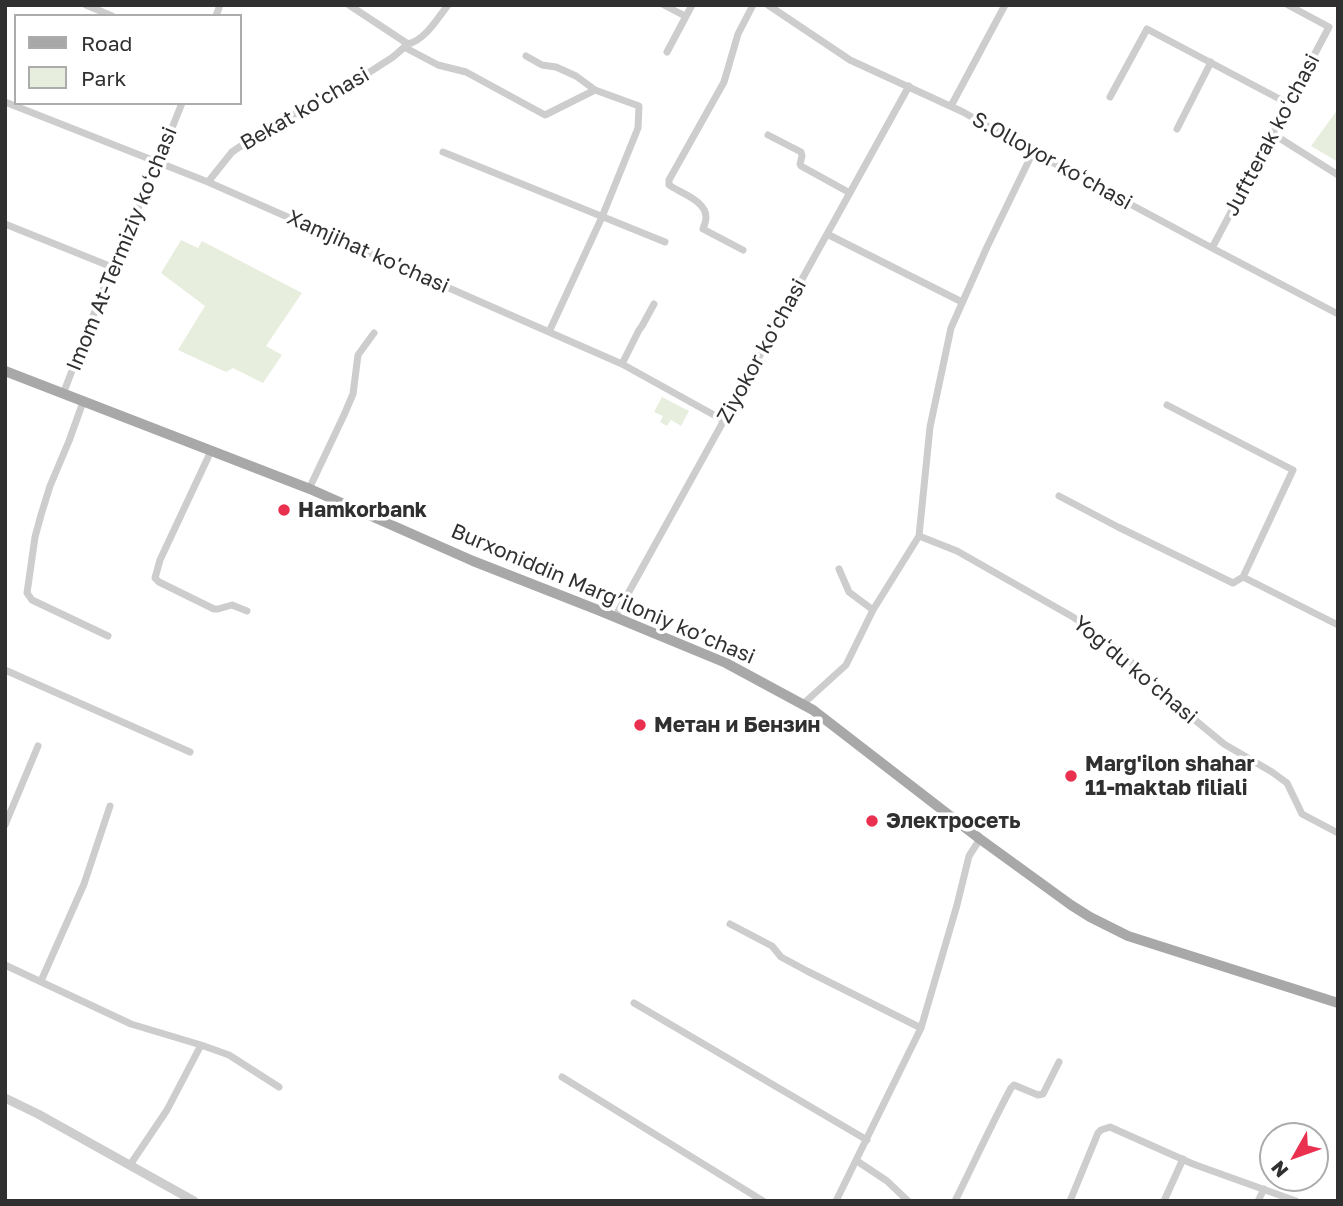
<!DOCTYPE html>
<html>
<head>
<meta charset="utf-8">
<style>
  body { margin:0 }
  #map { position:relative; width:1343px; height:1206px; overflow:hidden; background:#fff; font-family:"Golos Text",sans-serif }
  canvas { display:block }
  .frame { position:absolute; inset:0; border:7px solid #303030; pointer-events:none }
  .legend { position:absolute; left:14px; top:14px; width:228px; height:91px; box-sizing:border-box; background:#fff; border:2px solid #acacac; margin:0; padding:9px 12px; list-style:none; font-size:21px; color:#303030 }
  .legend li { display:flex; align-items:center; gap:14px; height:35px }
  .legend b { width:35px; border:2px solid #acacac }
  .north { position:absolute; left:1259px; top:1122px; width:70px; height:70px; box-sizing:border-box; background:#fff; border:2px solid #acacac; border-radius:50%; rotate:230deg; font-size:19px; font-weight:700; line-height:28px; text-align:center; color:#303030 }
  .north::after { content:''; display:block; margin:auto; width:24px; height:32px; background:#ea304f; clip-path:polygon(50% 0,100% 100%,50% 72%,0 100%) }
</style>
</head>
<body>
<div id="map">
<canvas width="1343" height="1206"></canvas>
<div class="frame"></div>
<ul class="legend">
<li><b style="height:9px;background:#a8a8a8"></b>Road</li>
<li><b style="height:19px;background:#e8eede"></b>Park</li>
</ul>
<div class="north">N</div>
</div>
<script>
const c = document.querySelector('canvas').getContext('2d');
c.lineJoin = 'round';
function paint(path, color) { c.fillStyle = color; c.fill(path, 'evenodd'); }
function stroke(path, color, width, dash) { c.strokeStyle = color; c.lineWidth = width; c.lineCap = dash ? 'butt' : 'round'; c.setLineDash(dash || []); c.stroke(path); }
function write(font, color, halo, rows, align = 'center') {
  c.font = font + ' "Golos Text",sans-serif'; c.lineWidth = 7; c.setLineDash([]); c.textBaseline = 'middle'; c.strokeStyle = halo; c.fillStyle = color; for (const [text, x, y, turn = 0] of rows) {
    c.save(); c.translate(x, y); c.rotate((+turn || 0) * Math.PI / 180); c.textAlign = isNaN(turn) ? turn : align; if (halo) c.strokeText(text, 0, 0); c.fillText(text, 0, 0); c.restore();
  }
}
const green = new Path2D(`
  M 1338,109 L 1338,162 L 1311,146 Z
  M 181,240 L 198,248 L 202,241 L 302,293 L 266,346 L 282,355 L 263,383 L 233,368 L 226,372 L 178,350 L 205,306 L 161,273 Z
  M 662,397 L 689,411 L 681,426 L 671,420 L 667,426 L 660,422 L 663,416 L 654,412 Z`);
const minor = new Path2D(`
  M 86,5 L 112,16
  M 349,5 L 408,44 C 425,40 437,19 448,5
  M 664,5 L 685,16
  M 768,5 L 850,60 L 963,112 L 1033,152 L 1212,248 L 1338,314
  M 216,16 L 220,5
  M 404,47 L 438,65 L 466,72 L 545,115 L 595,90
  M 667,52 L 692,5
  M 526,56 L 542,65 L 556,67 L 576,76 L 595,90 L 639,106 L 638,128 L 602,217 L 549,332
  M 1110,97 L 1147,29 L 1289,104
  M 5,102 L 208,182 L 549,332 L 622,364 L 723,420
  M 951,106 L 1005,5
  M 1177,129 L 1211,62
  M 1273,134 L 1338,175
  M 768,135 L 801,152 L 802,156 L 800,164 L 801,166 L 850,193
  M 443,152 L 665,242
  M 208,182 L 232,152 L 266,129 L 348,86 L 393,57 L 408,44
  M 5,224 L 112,267
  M 827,234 L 962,302
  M 1212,248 L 1329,27 L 1288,5
  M 743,250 L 703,229 C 704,225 706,222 706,218 C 707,201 680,193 669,185 L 669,180 L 724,82 L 738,34 L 753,5
  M 622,364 L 639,330 L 642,326 L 654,304
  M 63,394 L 112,267 L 158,163 L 182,103
  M 83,402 L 69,441 L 50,486 L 41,515 L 35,537 L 27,593 L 32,600 L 108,636
  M 211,451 L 160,560 L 155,578 L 159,582 L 214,609 L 218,609 L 232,605 L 247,611
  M 309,489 L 344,415 L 353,394 L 358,355 L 374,333
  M 1059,496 L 1118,527 L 1233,583 L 1243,577 L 1293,470 L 1167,405
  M 919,536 L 957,551 L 1073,617 L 1116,648 L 1178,706 L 1224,744 L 1272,772 L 1287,783 L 1302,814 L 1338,833
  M 839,569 L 849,592 L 873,610
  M 1243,577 L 1338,625
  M 615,617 L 909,86
  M 5,670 L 190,752
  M 803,704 L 846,665 L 873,610 L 919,536 L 930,427 L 951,328 L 987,247 L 1033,152
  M 5,825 L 38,746
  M 730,924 L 772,946 L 781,957 L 807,971 L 921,1028
  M 5,965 L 131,1024 L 201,1045 L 167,1110 L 130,1165
  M 41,981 L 84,884 L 110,806
  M 634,1003 L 867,1140
  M 201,1045 L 229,1055 L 279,1087
  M 562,1077 L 763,1201
  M 857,1161 L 887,1181 L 908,1201
  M 836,1201 L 921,1028 L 957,905 L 969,856 L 980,839
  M 955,1201 C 974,1163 991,1125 1011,1088 L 1014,1085 L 1038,1095 L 1043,1094 L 1059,1062
  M 1070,1201 L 1098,1133 L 1101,1130 L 1110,1127 L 1193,1164 L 1296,1201
  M 1164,1201 L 1183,1159
  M 1258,1201 L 1264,1189`);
const tertiary = new Path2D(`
  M 5,1098 L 38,1114 L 194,1201`);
const primary = new Path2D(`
  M 5,371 L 310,489 L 473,561 L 598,610 L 726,663 L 813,710 L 980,839 L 1071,905 L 1090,917 L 1128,936 L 1338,1003`);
const markers = [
  [284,510,7,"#ea304f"],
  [640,725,7,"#ea304f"],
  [1071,776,7,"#ea304f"],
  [872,821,7,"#ea304f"]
];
const streetNames = [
  ["Bekat ko'chasi",305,109,-30],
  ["Juftterak koʻchasi",1272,135,-62],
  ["S.Olloyor koʻchasi",1052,161,29],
  ["Imom At-Termiziy koʻchasi",122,249,-68],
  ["Xamjihat ko'chasi",368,252,24],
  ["Ziyokor ko'chasi",762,351,-61],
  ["Burxoniddin Marg’iloniy ko’chasi",603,594,23],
  ["Yogʻdu koʻchasi",1135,670,40]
];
const poiNames = [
  ["Hamkorbank",298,510],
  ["Метан и Бензин",654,725],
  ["Marg'ilon shahar",1085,764],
  ["11-maktab filiali",1085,788],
  ["Электросеть",886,821]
];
paint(green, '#e8eede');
stroke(minor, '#cdcdcd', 7);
stroke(tertiary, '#cdcdcd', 9);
stroke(primary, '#a8a8a8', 10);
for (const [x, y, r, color] of markers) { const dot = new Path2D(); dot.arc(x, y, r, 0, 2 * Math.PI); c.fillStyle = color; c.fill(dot); stroke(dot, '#fff', 2.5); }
write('21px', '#303030', '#fff', streetNames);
write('bold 21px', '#303030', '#fff', poiNames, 'left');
</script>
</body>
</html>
